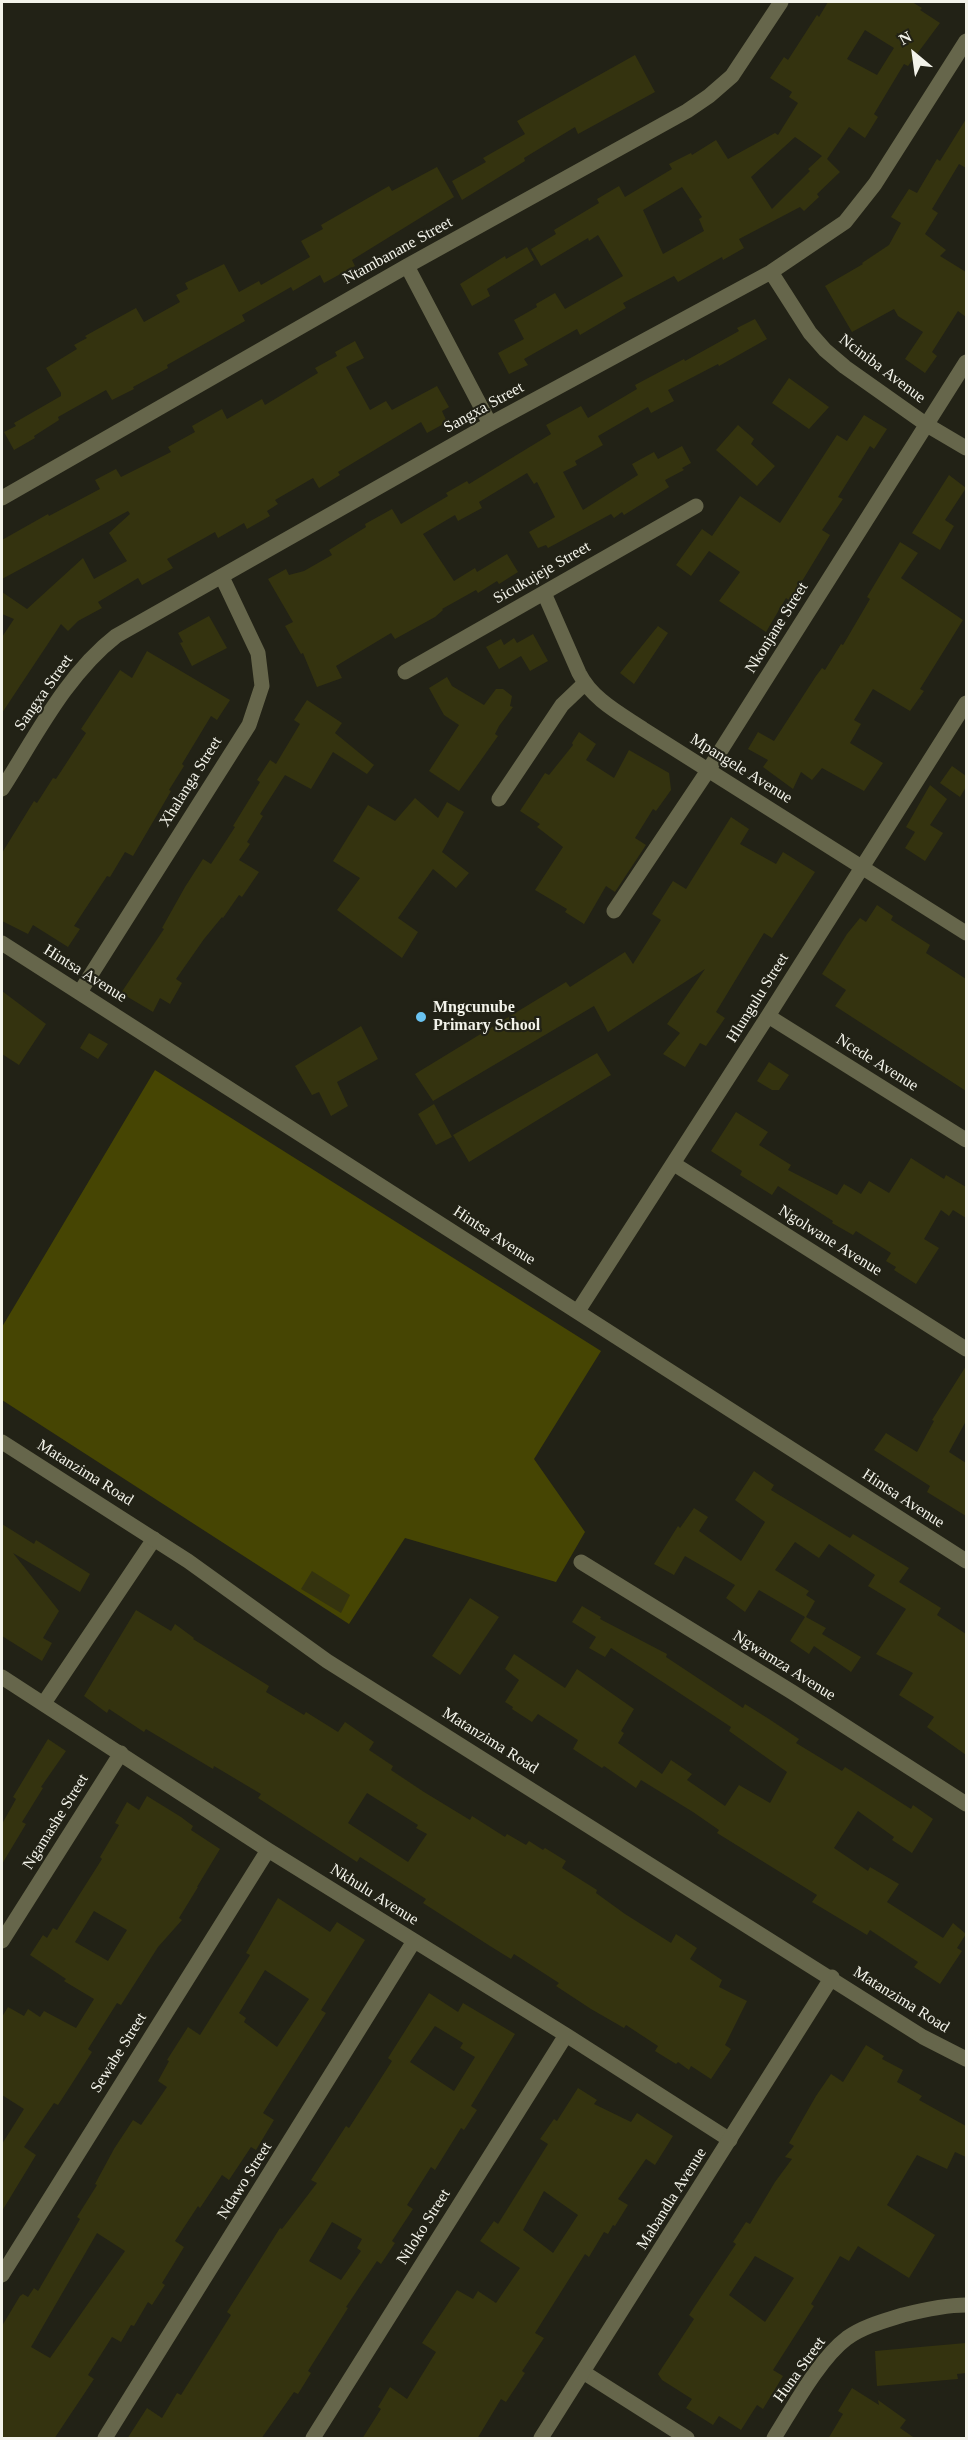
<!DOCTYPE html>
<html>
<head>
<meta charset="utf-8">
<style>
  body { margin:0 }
  #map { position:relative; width:968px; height:2440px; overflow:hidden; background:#222216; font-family:Georgia,serif }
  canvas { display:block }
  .frame { position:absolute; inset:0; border:3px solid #f3f3ea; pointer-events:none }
  .north { position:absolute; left:884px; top:24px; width:60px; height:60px; -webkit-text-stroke:4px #222216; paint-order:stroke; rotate:331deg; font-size:16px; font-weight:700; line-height:24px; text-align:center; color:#f3f3ea }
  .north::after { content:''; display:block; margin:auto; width:21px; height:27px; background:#f3f3ea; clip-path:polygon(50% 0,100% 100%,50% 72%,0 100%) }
</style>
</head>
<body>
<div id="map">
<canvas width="968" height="2440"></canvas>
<div class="frame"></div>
<div class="north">N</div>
</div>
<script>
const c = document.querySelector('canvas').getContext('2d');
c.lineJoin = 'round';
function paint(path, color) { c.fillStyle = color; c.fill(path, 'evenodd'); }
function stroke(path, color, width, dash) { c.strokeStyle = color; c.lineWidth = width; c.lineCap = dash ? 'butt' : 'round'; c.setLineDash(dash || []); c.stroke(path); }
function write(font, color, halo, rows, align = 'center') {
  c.font = font + ' Georgia,serif'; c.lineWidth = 4.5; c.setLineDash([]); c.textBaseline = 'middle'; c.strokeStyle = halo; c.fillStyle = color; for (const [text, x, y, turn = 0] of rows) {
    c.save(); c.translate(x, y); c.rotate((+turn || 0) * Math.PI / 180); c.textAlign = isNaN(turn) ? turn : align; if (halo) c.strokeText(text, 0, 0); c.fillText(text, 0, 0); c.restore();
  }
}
const green = new Path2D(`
  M 155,1070 L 601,1351 L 534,1459 L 585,1532 L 556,1582 L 405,1538 L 349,1624 L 2,1400 L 2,1327 Z`);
const building = new Path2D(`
  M 828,2 L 912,2 L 922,8 L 920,10 L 940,23 L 908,66 L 904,64 L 874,114 L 878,117 L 865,138 L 849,127 L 827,159 L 840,172 L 817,194 L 819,197 L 804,211 L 800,207 L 739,239 L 744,248 L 723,260 L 722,257 L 678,282 L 674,276 L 623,303 L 626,308 L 580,335 L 577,329 L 524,359 L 528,365 L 509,374 L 498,353 L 524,339 L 514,320 L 537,307 L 536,304 L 555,293 L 565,309 L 623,276 L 598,235 L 589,241 L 588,238 L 541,266 L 531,249 L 556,234 L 554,230 L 599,203 L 597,199 L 619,186 L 625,197 L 672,169 L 669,164 L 691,153 L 692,155 L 716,140 L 728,159 L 775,133 L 778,135 L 798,103 L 789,97 L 792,92 L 770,78 L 784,57 L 788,60 L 817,15 L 819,17 ZM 865,30 L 894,48 L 877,75 L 847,59 ZM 795,137 L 822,156 L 808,169 L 810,171 L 772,209 L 751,177 ZM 682,187 L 702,217 L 699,219 L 704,231 L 663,254 L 643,210 Z
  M 635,55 L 655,92 L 578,134 L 575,127 L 524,158 L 525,161 L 462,200 L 452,181 L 486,162 L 483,158 L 525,134 L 517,121 Z
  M 966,119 L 966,168 L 959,164 L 932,209 L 938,213 L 925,234 L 946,250 L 940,256 L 966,272 L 966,317 L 958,311 L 932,352 L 937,356 L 925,373 L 905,359 L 923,332 L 898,316 L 894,309 L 852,332 L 825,286 L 863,264 L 862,263 L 889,245 L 901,223 L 891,217 L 909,189 L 917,193 L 937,159 L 940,161 Z
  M 437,167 L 454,197 L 352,260 L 355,266 L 324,283 L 320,275 L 293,291 L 291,287 L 242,315 L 245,321 L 167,365 L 168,368 L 133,387 L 134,389 L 112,400 L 106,390 L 58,417 L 59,420 L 34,436 L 35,438 L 14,450 L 4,432 L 16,426 L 14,423 L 61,396 L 61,393 L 46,368 L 77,349 L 74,345 L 87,338 L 85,336 L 136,308 L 144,322 L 180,302 L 176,295 L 188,289 L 185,283 L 224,264 L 239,292 L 259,281 L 261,285 L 310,257 L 301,241 L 323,229 L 321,225 L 389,186 L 392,191 Z
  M 527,247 L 534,260 L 487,289 L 490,296 L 472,306 L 460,284 L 505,256 L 506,259 Z
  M 755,319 L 767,339 L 719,366 L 718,364 L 668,390 L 674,401 L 651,413 L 648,407 L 598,436 L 603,445 L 575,461 L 577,465 L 563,472 L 583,510 L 638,475 L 632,464 L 654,452 L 658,459 L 682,446 L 691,463 L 682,468 L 684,470 L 665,480 L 669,487 L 624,515 L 622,512 L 614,518 L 611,514 L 548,548 L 546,545 L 538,548 L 529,532 L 555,517 L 537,482 L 534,484 L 527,473 L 479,502 L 482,508 L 458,521 L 455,515 L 423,534 L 454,581 L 475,568 L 477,572 L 507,554 L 518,572 L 499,584 L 497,581 L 478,593 L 476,590 L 442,609 L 443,610 L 435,617 L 395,639 L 391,633 L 336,666 L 342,678 L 317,687 L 303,653 L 301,654 L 285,626 L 293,622 L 268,579 L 286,569 L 289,575 L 304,571 L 332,555 L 329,550 L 366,527 L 365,524 L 392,509 L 401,524 L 448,496 L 446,493 L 467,481 L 469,484 L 551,434 L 546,425 L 581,406 L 588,418 L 637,389 L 635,385 L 684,359 L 685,361 L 739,331 L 737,328 Z
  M 355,341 L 364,358 L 346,367 L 370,410 L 386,401 L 392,410 L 437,386 L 449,407 L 442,411 L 447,422 L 427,433 L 421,422 L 338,472 L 340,475 L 319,488 L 313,478 L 275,500 L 278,504 L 267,511 L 270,516 L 247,529 L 244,523 L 218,538 L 215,532 L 167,559 L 173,568 L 142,585 L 138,578 L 98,602 L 102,608 L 78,621 L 68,631 L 61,624 L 2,713 L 2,637 L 14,619 L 2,614 L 2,592 L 27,609 L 83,558 L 94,579 L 127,561 L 109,533 L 130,514 L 128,511 L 2,579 L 2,540 L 48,514 L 49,516 L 100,489 L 95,480 L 116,469 L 121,477 L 171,452 L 168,447 L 195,432 L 192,426 L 222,409 L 227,419 L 262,399 L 265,405 L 318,373 L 315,368 L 337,356 L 335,352 Z
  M 789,378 L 829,407 L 809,429 L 772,403 Z
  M 864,415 L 887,429 L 874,449 L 870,446 L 838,497 L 843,499 L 822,530 L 830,535 L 790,601 L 786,598 L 766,632 L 719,601 L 740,572 L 709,551 L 691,576 L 676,565 L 702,529 L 712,536 L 740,496 L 780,523 L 837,435 L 847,441 Z
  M 738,425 L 754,439 L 751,444 L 775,466 L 757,486 L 716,450 Z
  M 949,475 L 966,488 L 945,520 L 954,526 L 940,550 L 912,533 Z
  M 900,542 L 918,553 L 901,578 L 963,620 L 920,689 L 924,691 L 910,711 L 873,689 L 854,720 L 861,724 L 850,743 L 883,763 L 864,791 L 822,768 L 812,780 L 801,772 L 793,789 L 763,767 L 768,760 L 748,749 L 758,732 L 774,741 L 816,676 L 822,668 L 825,670 L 841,644 L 843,645 L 870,599 L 867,597 Z
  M 209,616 L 227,648 L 192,666 L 180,643 L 183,642 L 178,633 Z
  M 658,626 L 668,633 L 634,684 L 620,673 Z
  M 533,634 L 548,661 L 530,671 L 521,656 L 499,669 L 486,647 L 501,639 L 504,645 L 514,638 L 517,643 Z
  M 147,651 L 230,700 L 217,720 L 211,716 L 182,764 L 184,766 L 169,790 L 171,791 L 133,856 L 125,852 L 110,877 L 107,876 L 74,926 L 80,929 L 68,947 L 33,925 L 28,934 L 2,921 L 2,853 L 34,801 L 37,803 L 53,778 L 56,779 L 86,733 L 81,729 L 120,670 L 132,678 Z
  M 447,677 L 452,686 L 484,705 L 496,689 L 503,689 L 512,696 L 510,706 L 513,707 L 499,726 L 495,734 L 498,736 L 459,791 L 429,771 L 459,725 L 444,715 L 429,688 Z
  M 307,700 L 342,723 L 335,733 L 374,765 L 367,774 L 333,752 L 311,789 L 285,775 L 260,814 L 263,816 L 247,842 L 250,844 L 239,860 L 259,872 L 242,897 L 239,895 L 223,918 L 222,917 L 204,939 L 176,979 L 182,983 L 170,1004 L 160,998 L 153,1012 L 121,993 L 164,929 L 162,928 L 185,887 L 203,859 L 211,864 L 235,827 L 233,826 L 260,782 L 257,780 L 270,760 L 276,764 L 300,724 L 294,720 Z
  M 579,732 L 596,744 L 586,760 L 614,778 L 629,750 L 669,773 L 671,790 L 656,811 L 653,809 L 635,838 L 646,845 L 615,892 L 606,886 L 584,924 L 565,912 L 567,909 L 535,890 L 563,847 L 537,827 L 540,824 L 520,811 L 545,773 L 549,775 L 573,745 L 572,743 Z
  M 952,766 L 966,776 L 966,787 L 960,797 L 940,783 Z
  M 930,785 L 947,799 L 930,825 L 943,833 L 925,861 L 905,848 L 915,832 L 906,827 Z
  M 415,798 L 438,818 L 447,802 L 464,812 L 442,852 L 469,873 L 456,888 L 433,869 L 398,918 L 418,932 L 402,958 L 337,910 L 360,878 L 333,861 L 368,805 L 395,821 Z
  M 731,817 L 749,829 L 740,844 L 776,864 L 783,852 L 815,872 L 772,938 L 764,933 L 716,1012 L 725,1018 L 706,1046 L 700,1043 L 685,1067 L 663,1054 L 680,1033 L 667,1024 L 705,969 L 608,1032 L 594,1006 L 433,1101 L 415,1074 L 566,982 L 570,987 L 625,952 L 633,964 L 661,920 L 652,914 L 673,881 L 686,889 Z
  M 877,905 L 893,916 L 891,920 L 930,945 L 926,953 L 966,979 L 966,1091 L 835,1006 L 846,990 L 822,974 L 847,934 L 860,918 L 866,922 Z
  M 2,991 L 46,1024 L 19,1065 L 2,1054 Z
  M 361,1026 L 378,1059 L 337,1082 L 348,1106 L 331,1116 L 319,1092 L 312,1095 L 295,1066 Z
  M 89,1033 L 108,1044 L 98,1059 L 80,1048 Z
  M 597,1053 L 611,1075 L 469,1162 L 453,1135 Z
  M 769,1062 L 789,1075 L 779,1090 L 772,1090 L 757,1081 Z
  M 434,1104 L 452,1137 L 436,1145 L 418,1114 Z
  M 736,1112 L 768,1132 L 759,1145 L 791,1165 L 788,1170 L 837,1195 L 844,1184 L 861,1194 L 869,1181 L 889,1193 L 911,1158 L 944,1179 L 946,1175 L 966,1187 L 966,1218 L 953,1210 L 949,1216 L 941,1210 L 924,1239 L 939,1248 L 916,1284 L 894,1270 L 896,1267 L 886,1261 L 891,1253 L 856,1231 L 853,1235 L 832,1223 L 833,1221 L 778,1186 L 772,1195 L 740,1175 L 742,1171 L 711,1151 Z
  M 966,1366 L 966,1421 L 949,1452 L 966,1463 L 966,1516 L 927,1492 L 930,1486 L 874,1450 L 886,1433 L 917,1452 L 934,1421 L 932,1420 Z
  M 754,1471 L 774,1485 L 771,1490 L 850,1538 L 853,1534 L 909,1568 L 899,1582 L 941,1608 L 937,1615 L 966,1634 L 966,1755 L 927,1727 L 934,1717 L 899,1695 L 913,1673 L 876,1654 L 906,1609 L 868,1586 L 875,1575 L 829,1544 L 819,1558 L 795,1542 L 775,1570 L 809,1591 L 806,1595 L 815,1601 L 806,1617 L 826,1628 L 822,1634 L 861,1657 L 851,1672 L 814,1646 L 809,1654 L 790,1641 L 805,1617 L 759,1590 L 745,1612 L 726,1598 L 735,1585 L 685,1556 L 674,1575 L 654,1564 L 678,1526 L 680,1528 L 694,1508 L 708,1517 L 699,1531 L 741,1561 L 765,1522 L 735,1500 Z
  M 2,1524 L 34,1544 L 36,1540 L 90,1574 L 80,1592 L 13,1553 L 59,1611 L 43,1638 L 52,1643 L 42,1661 L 2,1636 Z
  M 312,1571 L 350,1595 L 341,1613 L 301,1589 Z
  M 470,1598 L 499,1617 L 460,1675 L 432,1656 Z
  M 582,1606 L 601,1617 L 600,1619 L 667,1654 L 666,1657 L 743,1708 L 745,1704 L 769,1719 L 799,1739 L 796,1743 L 842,1771 L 845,1767 L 911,1809 L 913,1805 L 933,1819 L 912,1853 L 892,1840 L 894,1837 L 858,1811 L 834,1848 L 868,1871 L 870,1867 L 899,1884 L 887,1902 L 943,1938 L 953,1923 L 966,1934 L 957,1948 L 962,1951 L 940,1984 L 914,1967 L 918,1962 L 870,1930 L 867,1935 L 812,1902 L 817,1895 L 717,1833 L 719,1830 L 693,1812 L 641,1780 L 636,1788 L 604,1766 L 602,1768 L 573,1749 L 578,1740 L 538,1714 L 532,1722 L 512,1709 L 513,1707 L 505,1702 L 519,1680 L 505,1669 L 514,1654 L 565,1688 L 577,1669 L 634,1709 L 621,1731 L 624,1733 L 618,1743 L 662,1774 L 671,1760 L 692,1774 L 687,1780 L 725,1806 L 739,1785 L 770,1803 L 787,1772 L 729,1731 L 731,1727 L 611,1648 L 605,1657 L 589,1648 L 596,1637 L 572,1622 Z
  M 136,1610 L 171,1631 L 175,1624 L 194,1638 L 193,1639 L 269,1686 L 266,1692 L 304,1715 L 306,1712 L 338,1732 L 345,1722 L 374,1742 L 369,1750 L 393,1766 L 391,1770 L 424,1792 L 470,1820 L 472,1816 L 505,1837 L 507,1834 L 526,1845 L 529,1841 L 543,1850 L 545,1848 L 566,1861 L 562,1868 L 597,1890 L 596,1893 L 625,1914 L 671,1943 L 676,1934 L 697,1948 L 690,1959 L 722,1980 L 719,1987 L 747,2001 L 725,2045 L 731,2049 L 711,2079 L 691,2066 L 689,2070 L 678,2062 L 676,2064 L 655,2051 L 658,2046 L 626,2025 L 624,2028 L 591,2009 L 556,1986 L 559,1983 L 514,1954 L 511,1959 L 490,1946 L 423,1903 L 426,1899 L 360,1857 L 357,1862 L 258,1798 L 261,1794 L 214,1766 L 213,1769 L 146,1729 L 144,1732 L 109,1709 L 107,1713 L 84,1696 ZM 367,1793 L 418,1825 L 416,1828 L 427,1834 L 408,1862 L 348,1823 Z
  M 48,1739 L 66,1751 L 41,1787 L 43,1788 L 22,1822 L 26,1824 L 2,1864 L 2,1824 L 16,1799 L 13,1797 Z
  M 147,1796 L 181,1817 L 193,1826 L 191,1830 L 220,1849 L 197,1887 L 198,1887 L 179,1918 L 182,1920 L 158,1947 L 121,2005 L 117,2003 L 88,2049 L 92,2052 L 71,2085 L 58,2105 L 54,2103 L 24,2147 L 36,2155 L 2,2211 L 2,2144 L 24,2109 L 2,2095 L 2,2017 L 8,2007 L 24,2016 L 28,2009 L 40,2017 L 44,2011 L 76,2028 L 94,1999 L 64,1981 L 66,1979 L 30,1955 L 43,1935 L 47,1938 L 53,1928 L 57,1930 L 102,1859 L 100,1857 L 119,1825 L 115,1823 L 127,1802 L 139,1810 ZM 94,1911 L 127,1930 L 108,1961 L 75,1942 Z
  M 278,1898 L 330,1932 L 337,1922 L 365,1940 L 321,2010 L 326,2013 L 263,2113 L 274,2120 L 256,2150 L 251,2147 L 229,2180 L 222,2175 L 200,2208 L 198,2206 L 175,2241 L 184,2247 L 162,2283 L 165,2285 L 152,2305 L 148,2302 L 134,2326 L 131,2325 L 121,2342 L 112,2337 L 88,2375 L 94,2379 L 54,2439 L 2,2439 L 2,2326 L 20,2296 L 23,2294 L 28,2297 L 34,2288 L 38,2291 L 80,2219 L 77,2217 L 97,2185 L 95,2184 L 114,2149 L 133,2120 L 141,2125 L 167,2087 L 158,2081 L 169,2061 L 167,2060 L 188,2027 L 200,2035 L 250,1955 L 246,1953 ZM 265,1970 L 309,1999 L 277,2047 L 244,2022 L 246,2018 L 239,2013 ZM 97,2233 L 125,2251 L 50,2358 L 31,2347 Z
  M 429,1993 L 458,2012 L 463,2003 L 515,2034 L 471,2106 L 477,2110 L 464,2130 L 461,2128 L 435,2170 L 431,2167 L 407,2205 L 413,2209 L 392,2241 L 395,2243 L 381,2264 L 377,2261 L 346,2307 L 348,2308 L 308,2371 L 311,2373 L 298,2394 L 294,2392 L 261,2439 L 127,2439 L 147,2408 L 162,2418 L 177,2393 L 181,2395 L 231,2315 L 227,2312 L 280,2228 L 282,2229 L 317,2183 L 311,2180 L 346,2126 L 349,2128 L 392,2061 L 388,2058 ZM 435,2026 L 463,2043 L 460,2048 L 475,2057 L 454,2091 L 410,2062 ZM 332,2222 L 362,2239 L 357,2248 L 361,2251 L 341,2280 L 309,2261 Z
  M 866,2045 L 884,2056 L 882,2059 L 903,2070 L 897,2082 L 922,2096 L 919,2100 L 966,2126 L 966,2157 L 955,2152 L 947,2169 L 917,2155 L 887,2205 L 935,2235 L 909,2278 L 858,2246 L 849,2261 L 840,2256 L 811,2304 L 814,2306 L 773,2370 L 783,2376 L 763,2409 L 757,2405 L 741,2430 L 719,2416 L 713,2425 L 686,2408 L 692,2399 L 662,2380 L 658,2374 L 694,2319 L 689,2315 L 736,2244 L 733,2242 L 746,2222 L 750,2224 L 775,2182 L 792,2159 L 785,2157 L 794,2146 L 789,2143 L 816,2096 L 831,2074 L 843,2082 ZM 755,2256 L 794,2278 L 765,2322 L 729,2295 Z
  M 578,2088 L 597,2100 L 594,2104 L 631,2122 L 637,2113 L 673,2136 L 655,2165 L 646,2159 L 618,2199 L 628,2205 L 615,2226 L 613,2225 L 608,2234 L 604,2232 L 589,2257 L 585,2254 L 535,2333 L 544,2338 L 522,2371 L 525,2373 L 506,2402 L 501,2399 L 477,2439 L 362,2439 L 381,2409 L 378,2407 L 390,2387 L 407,2399 L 436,2352 L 422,2343 L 457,2290 L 473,2299 L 478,2291 L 496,2303 L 520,2268 L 480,2241 L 494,2221 L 498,2224 L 548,2144 L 540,2139 L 554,2119 L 557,2121 ZM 544,2191 L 578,2215 L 553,2253 L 523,2230 Z
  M 966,2343 L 966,2373 L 957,2374 L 958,2379 L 877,2386 L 875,2351 Z
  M 852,2388 L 879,2405 L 878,2400 L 906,2420 L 900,2428 L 916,2439 L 828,2439 L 843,2414 L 838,2411 Z`);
const minor = new Path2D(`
  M 407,266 L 490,424
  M 771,272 L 810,333 L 825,350 L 845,367 L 927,425 L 966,448
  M 2,498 L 407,266 L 687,111 L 709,96 L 732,76 L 781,2
  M 544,593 L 579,673 C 592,699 619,713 643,729 L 966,933
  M 405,672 L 696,506
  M 2,789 C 36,736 66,675 116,636 L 490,424 L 771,272 L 845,222 L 875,184 L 966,41
  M 499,799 L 562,705 L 584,684
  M 614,911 L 709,769 L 966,362
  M 2,943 L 966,1561
  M 80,992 L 249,725 L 262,686 L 258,653 L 222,577
  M 768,1016 L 966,1140
  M 674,1164 L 966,1349
  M 578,1311 L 768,1016 L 966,703
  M 581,1562 L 792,1692 L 966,1804
  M 2,1677 L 268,1850 L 566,2035 L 730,2140
  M 44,1703 L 154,1539
  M 2,1941 L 121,1753
  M 2,2275 L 268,1850
  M 583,2372 L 687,2438
  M 105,2438 L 414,1941
  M 313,2438 L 566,2035
  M 774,2438 C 793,2408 819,2359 847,2338 C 864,2326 884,2321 903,2315 C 923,2310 945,2305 966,2305`);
const tertiary = new Path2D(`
  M 2,1442 L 188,1561 L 327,1661 L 923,2037 L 966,2059
  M 541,2438 L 832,1977`);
const markers = [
  [421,1017,6,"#6ac3f1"]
];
const streetNames = [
  ["Ntambanane Street",398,251,-29],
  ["Nciniba Avenue",882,369,37],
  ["Sangxa Street",484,408,-29],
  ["Sicukujeje Street",542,573,-30],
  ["Nkonjane Street",777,628,-58],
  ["Sangxa Street",44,693,-55],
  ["Mpangele Avenue",741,769,32],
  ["Xhalanga Street",191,782,-58],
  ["Hintsa Avenue",85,974,32],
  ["Hlungulu Street",758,998,-58],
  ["Ncede Avenue",877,1063,32],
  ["Hintsa Avenue",494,1236,33],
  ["Ngolwane Avenue",830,1241,32],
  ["Matanzima Road",85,1473,32],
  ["Hintsa Avenue",903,1499,33],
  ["Ngwamza Avenue",784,1666,32],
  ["Matanzima Road",490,1741,32],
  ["Ngamashe Street",56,1822,-58],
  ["Nkhulu Avenue",374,1895,32],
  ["Matanzima Road",901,2000,32],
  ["Sewabe Street",119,2053,-58],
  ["Ndawo Street",245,2181,-58],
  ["Mabandla Avenue",672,2199,-58],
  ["Ntloko Street",424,2227,-58],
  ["Huna Street",800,2370,-54]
];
const poiNames = [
  ["Mngcunube",433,1008],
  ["Primary School",433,1026]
];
paint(green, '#464503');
paint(building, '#34330f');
stroke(minor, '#66664b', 15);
stroke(tertiary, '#66664b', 15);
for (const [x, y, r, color] of markers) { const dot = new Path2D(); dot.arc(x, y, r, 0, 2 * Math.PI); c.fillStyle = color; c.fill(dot); stroke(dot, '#222216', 2); }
write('16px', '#f3f3ea', '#222216', streetNames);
write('bold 16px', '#f3f3ea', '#222216', poiNames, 'left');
</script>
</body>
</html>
